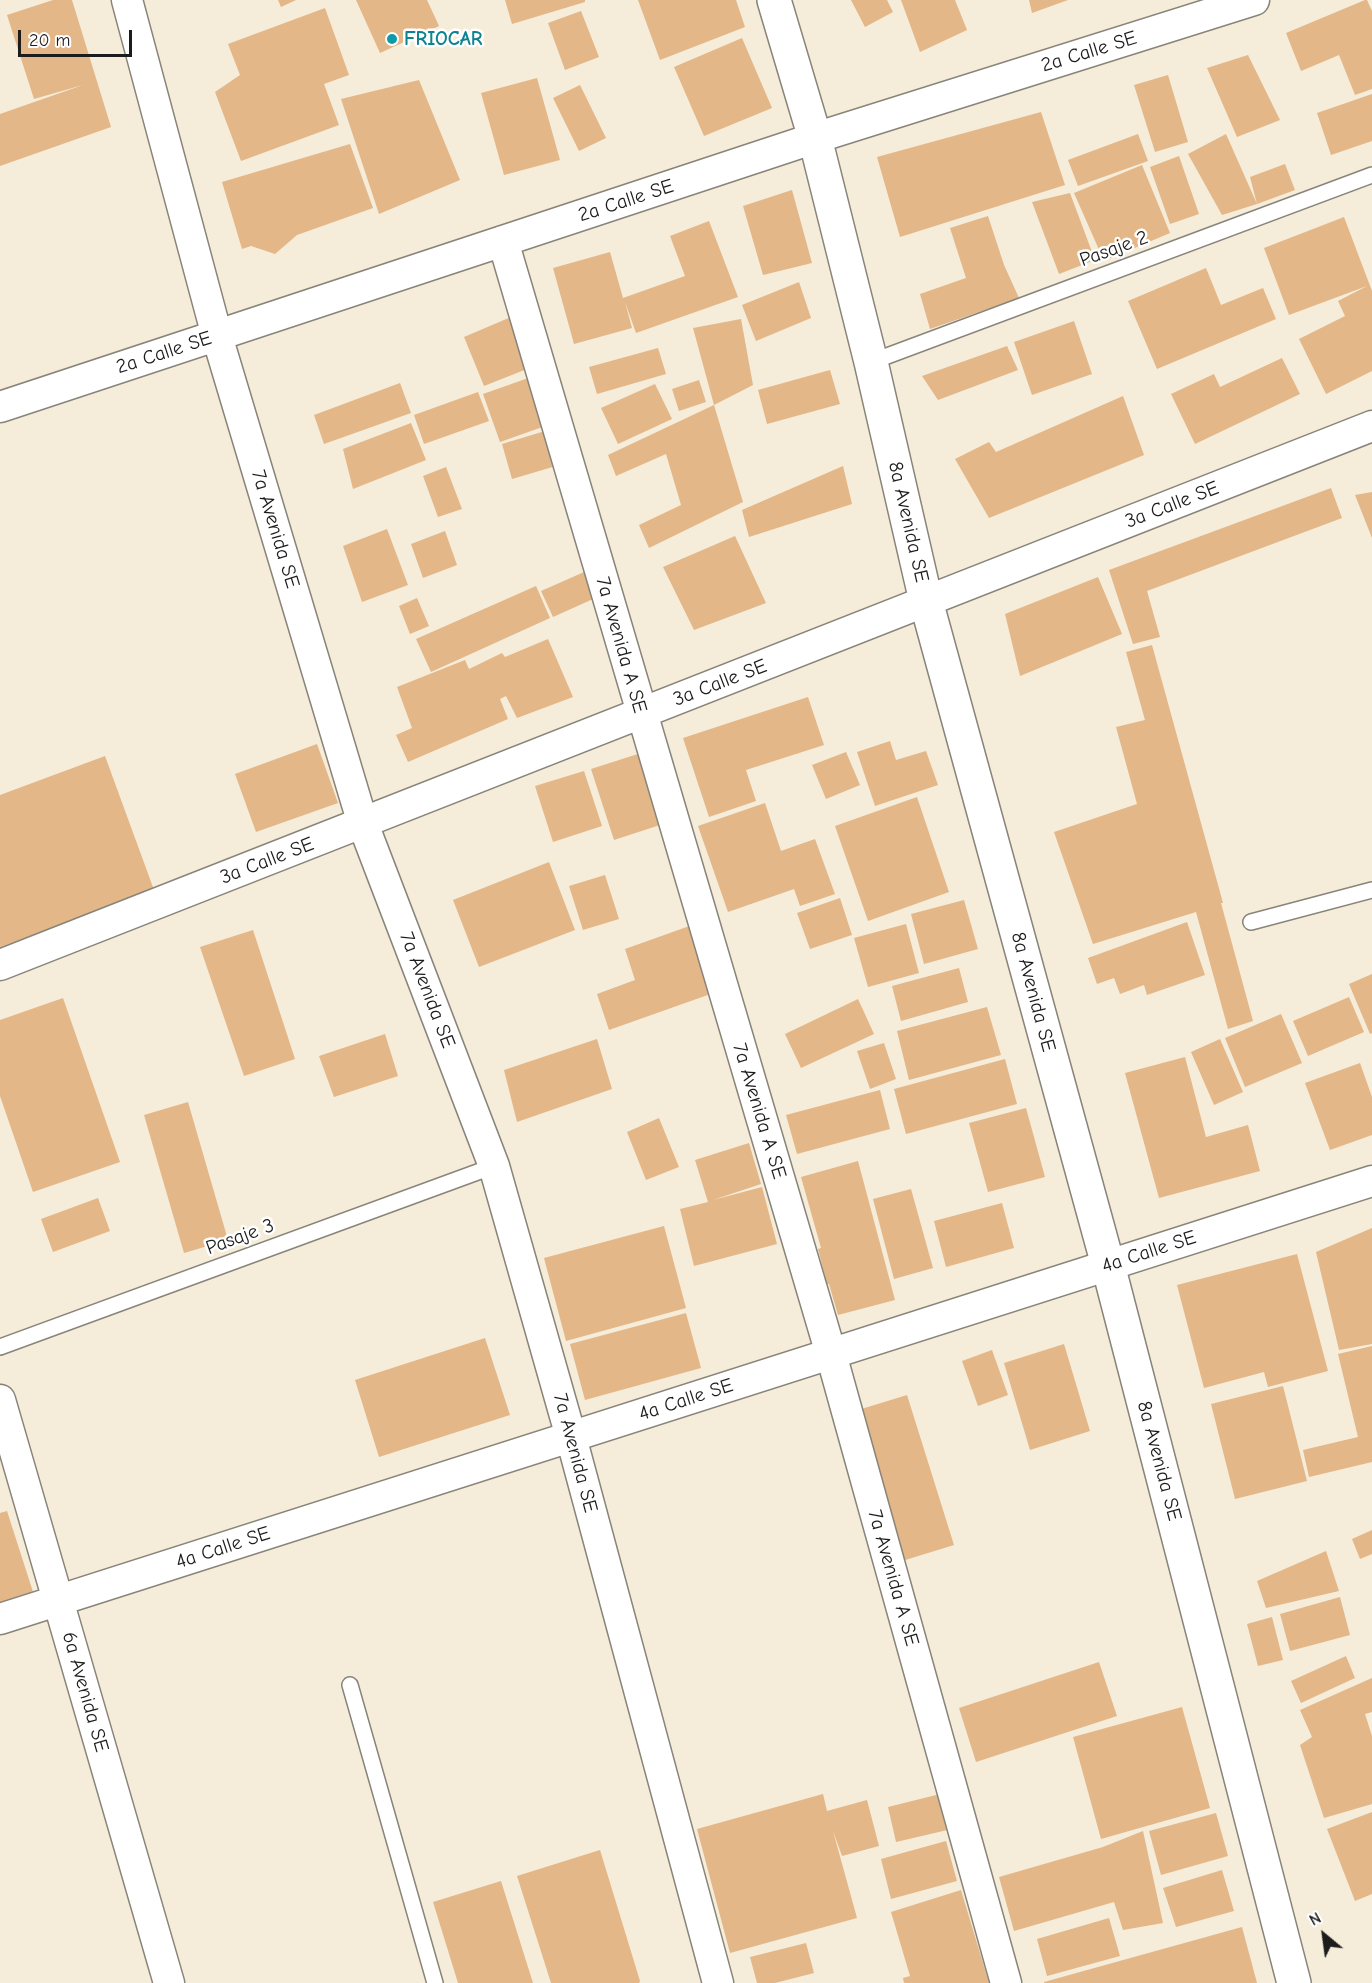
<!DOCTYPE html>
<html>
<head>
<meta charset="utf-8">
<style>
  body { margin:0 }
  #map { position:relative; width:1372px; height:1983px; overflow:hidden; background:#f5ecd9; font-family:"Comic Neue",sans-serif }
  canvas { display:block }
  .north { position:absolute; left:1294px; top:1905px; width:60px; height:60px; -webkit-text-stroke:4px #fff; paint-order:stroke; rotate:331deg; font-size:16px; font-weight:700; line-height:24px; text-align:center; color:#1c1c1c }
  .north::after { content:''; display:block; margin:auto; width:21px; height:27px; background:#1c1c1c; clip-path:polygon(50% 0,100% 100%,50% 72%,0 100%) }
  .scale { position:absolute; left:18px; top:30px; width:114px; height:27px; box-sizing:border-box; border:3px solid #1c1c1c; border-top:0; padding-left:8px; font-size:18px; line-height:21px; white-space:nowrap; color:#1c1c1c; -webkit-text-stroke:4px #fff; paint-order:stroke }
</style>
</head>
<body>
<div id="map">
<canvas width="1372" height="1983"></canvas>
<div class="north">N</div>
<div class="scale">20 m</div>
</div>
<script>
const c = document.querySelector('canvas').getContext('2d');
c.lineJoin = 'round';
function paint(path, color) { c.fillStyle = color; c.fill(path, 'evenodd'); }
function stroke(path, color, width, dash) { c.strokeStyle = color; c.lineWidth = width; c.lineCap = dash ? 'butt' : 'round'; c.setLineDash(dash || []); c.stroke(path); }
function write(font, color, halo, rows, align = 'center') {
  c.font = font + ' "Comic Neue",sans-serif'; c.lineWidth = 5; c.setLineDash([]); c.textBaseline = 'middle'; c.strokeStyle = halo; c.fillStyle = color; for (const [text, x, y, turn = 0] of rows) {
    c.save(); c.translate(x, y); c.rotate((+turn || 0) * Math.PI / 180); c.textAlign = isNaN(turn) ? turn : align; if (halo) c.strokeText(text, 0, 0); c.fillText(text, 0, 0); c.restore();
  }
}
const building = new Path2D(`
  M 53,0 L 72,0 L 111,127 L 0,166 L 0,114 L 83,85 L 34,99 L 7,15 Z
  M 278,0 L 296,0 L 281,7 Z
  M 356,0 L 427,0 L 439,26 L 380,53 Z
  M 505,0 L 585,0 L 585,2 L 512,24 Z
  M 638,0 L 736,0 L 745,27 L 660,60 Z
  M 851,0 L 887,0 L 893,12 L 865,27 Z
  M 901,0 L 955,0 L 967,30 L 920,52 Z
  M 1029,0 L 1068,0 L 1032,13 Z
  M 1365,0 L 1367,0 L 1372,11 L 1372,89 L 1355,95 L 1339,55 L 1301,71 L 1286,33 Z
  M 325,8 L 349,75 L 324,84 L 339,125 L 241,161 L 215,92 L 240,75 L 228,44 Z
  M 581,11 L 599,57 L 565,70 L 548,23 Z
  M 742,38 L 772,108 L 704,136 L 674,67 Z
  M 1248,55 L 1280,120 L 1237,137 L 1207,68 Z
  M 1168,75 L 1188,142 L 1155,152 L 1134,85 Z
  M 537,78 L 560,160 L 504,175 L 481,93 Z
  M 419,80 L 460,180 L 379,214 L 341,99 Z
  M 580,85 L 606,138 L 579,151 L 553,98 Z
  M 1372,94 L 1372,141 L 1331,155 L 1317,113 Z
  M 1041,112 L 1065,185 L 900,237 L 877,157 Z
  M 1138,134 L 1148,161 L 1078,186 L 1068,160 Z
  M 1226,134 L 1257,204 L 1250,177 L 1285,164 L 1295,190 L 1257,204 L 1222,215 L 1188,154 Z
  M 350,144 L 373,208 L 297,235 L 275,254 L 251,246 L 242,249 L 222,182 Z
  M 1179,156 L 1199,214 L 1170,224 L 1150,167 Z
  M 1142,165 L 1170,233 L 1104,261 L 1074,193 Z
  M 792,190 L 812,263 L 763,275 L 743,206 Z
  M 1070,193 L 1095,260 L 1059,274 L 1032,202 Z
  M 988,216 L 1004,265 L 1019,298 L 930,329 L 920,294 L 966,278 L 950,228 Z
  M 1344,217 L 1372,291 L 1372,371 L 1326,394 L 1299,339 L 1345,316 L 1338,301 L 1367,286 L 1289,315 L 1264,248 Z
  M 709,221 L 738,297 L 636,333 L 625,302 L 632,328 L 574,344 L 553,268 L 610,252 L 623,298 L 685,276 L 670,236 Z
  M 1206,268 L 1221,305 L 1263,288 L 1276,319 L 1157,369 L 1128,301 Z
  M 799,282 L 811,318 L 756,341 L 742,305 Z
  M 511,317 L 532,367 L 484,386 L 464,337 Z
  M 741,319 L 753,385 L 714,405 L 693,328 Z
  M 1074,321 L 1092,374 L 1032,395 L 1014,342 Z
  M 1007,346 L 1018,370 L 938,400 L 922,376 Z
  M 658,348 L 666,374 L 597,394 L 589,367 Z
  M 1282,358 L 1300,394 L 1195,444 L 1171,394 L 1214,374 L 1220,387 Z
  M 830,370 L 840,404 L 767,424 L 758,390 Z
  M 534,376 L 551,424 L 500,442 L 483,394 Z
  M 699,380 L 706,402 L 679,411 L 672,389 Z
  M 400,383 L 411,413 L 324,444 L 314,415 Z
  M 655,384 L 672,419 L 618,444 L 601,408 Z
  M 478,392 L 489,421 L 424,444 L 414,415 Z
  M 1123,396 L 1144,455 L 989,518 L 955,459 L 989,442 L 996,452 Z
  M 714,405 L 743,502 L 649,548 L 639,525 L 681,505 L 666,454 L 616,476 L 608,455 Z
  M 411,423 L 426,460 L 353,489 L 343,449 Z
  M 545,431 L 556,466 L 512,479 L 502,444 Z
  M 843,466 L 852,504 L 749,537 L 742,510 Z
  M 446,467 L 462,509 L 438,517 L 423,476 Z
  M 1331,488 L 1342,518 L 1147,591 L 1160,637 L 1133,644 L 1109,570 Z
  M 1372,492 L 1372,538 L 1355,495 Z
  M 387,529 L 408,585 L 362,602 L 343,546 Z
  M 445,531 L 457,565 L 423,578 L 411,544 Z
  M 735,536 L 766,603 L 694,630 L 663,567 Z
  M 591,569 L 602,595 L 553,617 L 541,591 Z
  M 1098,577 L 1122,634 L 1020,676 L 1005,614 Z
  M 536,586 L 550,618 L 431,672 L 416,639 Z
  M 417,598 L 429,626 L 410,634 L 399,606 Z
  M 548,639 L 573,697 L 517,718 L 506,696 L 500,699 L 508,719 L 408,762 L 396,735 L 412,728 L 397,687 L 465,660 L 469,669 L 502,653 L 505,657 Z
  M 1152,645 L 1223,903 L 1221,903 L 1253,1021 L 1228,1029 L 1196,912 L 1093,944 L 1054,832 L 1137,804 L 1116,727 L 1145,720 L 1126,652 Z
  M 808,697 L 824,745 L 746,770 L 756,801 L 709,817 L 683,738 Z
  M 890,741 L 896,760 L 926,751 L 938,785 L 875,806 L 857,752 Z
  M 317,744 L 338,803 L 256,832 L 235,774 Z
  M 846,752 L 860,785 L 826,799 L 812,765 Z
  M 641,753 L 663,824 L 614,840 L 591,769 Z
  M 105,756 L 154,890 L 0,947 L 0,795 Z
  M 584,771 L 602,826 L 553,842 L 535,786 Z
  M 917,797 L 949,892 L 868,921 L 835,826 Z
  M 765,803 L 781,851 L 815,839 L 835,894 L 800,906 L 794,889 L 728,912 L 698,826 Z
  M 549,862 L 575,930 L 479,967 L 453,900 Z
  M 605,875 L 619,919 L 583,930 L 569,886 Z
  M 840,898 L 852,935 L 810,949 L 797,913 Z
  M 964,900 L 978,949 L 924,964 L 911,914 Z
  M 1187,922 L 1205,975 L 1147,995 L 1144,985 L 1120,994 L 1114,978 L 1097,984 L 1088,958 Z
  M 695,924 L 719,991 L 609,1030 L 597,994 L 635,980 L 625,949 Z
  M 906,924 L 919,973 L 868,987 L 854,938 Z
  M 253,930 L 295,1059 L 244,1076 L 200,947 Z
  M 959,968 L 968,1002 L 901,1021 L 892,986 Z
  M 1372,974 L 1372,1033 L 1370,1034 L 1349,984 Z
  M 1349,997 L 1364,1032 L 1308,1056 L 1293,1021 Z
  M 63,998 L 120,1162 L 33,1192 L 0,1096 L 0,1020 Z
  M 858,999 L 874,1034 L 801,1068 L 785,1034 Z
  M 987,1007 L 1001,1055 L 909,1080 L 897,1031 Z
  M 1281,1014 L 1302,1063 L 1245,1087 L 1225,1038 Z
  M 385,1034 L 398,1076 L 334,1097 L 319,1056 Z
  M 597,1039 L 612,1089 L 517,1122 L 504,1070 Z
  M 1220,1039 L 1243,1092 L 1214,1105 L 1191,1052 Z
  M 884,1043 L 896,1079 L 870,1089 L 857,1051 Z
  M 1185,1057 L 1206,1137 L 1248,1125 L 1260,1171 L 1159,1198 L 1125,1073 Z
  M 1005,1059 L 1017,1104 L 906,1134 L 894,1089 Z
  M 1360,1063 L 1372,1097 L 1372,1135 L 1330,1150 L 1305,1083 Z
  M 880,1090 L 890,1129 L 797,1154 L 786,1115 Z
  M 188,1102 L 228,1240 L 184,1253 L 144,1115 Z
  M 1026,1108 L 1045,1177 L 988,1192 L 969,1123 Z
  M 659,1118 L 679,1167 L 646,1180 L 627,1132 Z
  M 749,1143 L 761,1184 L 713,1200 L 762,1187 L 777,1244 L 694,1266 L 680,1209 L 708,1202 L 695,1160 Z
  M 858,1161 L 895,1300 L 838,1315 L 829,1284 L 827,1284 L 818,1249 L 821,1248 L 801,1177 Z
  M 911,1189 L 933,1268 L 894,1279 L 873,1199 Z
  M 98,1198 L 110,1231 L 53,1252 L 41,1219 Z
  M 1002,1203 L 1014,1248 L 946,1267 L 934,1221 Z
  M 664,1226 L 686,1308 L 566,1341 L 544,1258 Z
  M 1372,1228 L 1372,1344 L 1339,1350 L 1316,1252 Z
  M 1297,1254 L 1328,1371 L 1268,1387 L 1264,1372 L 1204,1388 L 1177,1285 Z
  M 686,1313 L 701,1368 L 585,1400 L 570,1344 Z
  M 485,1338 L 510,1415 L 379,1457 L 355,1380 Z
  M 1064,1344 L 1090,1431 L 1030,1450 L 1004,1363 Z
  M 1372,1346 L 1372,1462 L 1309,1477 L 1303,1450 L 1358,1437 L 1338,1354 Z
  M 992,1350 L 1008,1395 L 978,1406 L 962,1361 Z
  M 1283,1386 L 1307,1481 L 1235,1499 L 1211,1404 Z
  M 907,1395 L 954,1545 L 902,1561 L 855,1411 Z
  M 7,1511 L 34,1595 L 0,1606 L 0,1513 Z
  M 1372,1530 L 1372,1554 L 1360,1559 L 1352,1539 Z
  M 1326,1551 L 1339,1591 L 1266,1608 L 1257,1581 Z
  M 1340,1597 L 1350,1635 L 1290,1651 L 1280,1614 Z
  M 1272,1617 L 1283,1660 L 1258,1666 L 1247,1624 Z
  M 1346,1656 L 1355,1678 L 1301,1703 L 1291,1681 Z
  M 1099,1662 L 1117,1716 L 976,1762 L 959,1708 Z
  M 1372,1678 L 1372,1712 L 1365,1714 L 1372,1736 L 1372,1804 L 1324,1818 L 1300,1745 L 1312,1737 L 1300,1710 Z
  M 1182,1707 L 1210,1808 L 1101,1839 L 1073,1737 Z
  M 948,1792 L 956,1828 L 896,1842 L 888,1807 Z
  M 823,1794 L 827,1811 L 867,1800 L 879,1846 L 842,1856 L 833,1831 L 857,1918 L 730,1953 L 697,1829 Z
  M 1372,1812 L 1372,1894 L 1355,1901 L 1327,1829 Z
  M 1216,1813 L 1228,1856 L 1161,1875 L 1149,1831 Z
  M 1143,1831 L 1163,1923 L 1123,1930 L 1114,1902 L 1014,1931 L 999,1877 L 1103,1847 Z
  M 946,1841 L 957,1881 L 891,1899 L 881,1859 Z
  M 600,1850 L 640,1981 L 639,1983 L 551,1983 L 517,1876 Z
  M 1222,1870 L 1234,1911 L 1176,1927 L 1163,1888 Z
  M 501,1881 L 533,1983 L 458,1983 L 433,1902 Z
  M 961,1890 L 989,1983 L 904,1983 L 903,1978 L 910,1976 L 891,1912 Z
  M 1109,1918 L 1120,1956 L 1047,1976 L 1037,1939 Z
  M 1242,1927 L 1257,1983 L 1044,1983 L 1044,1982 Z
  M 806,1943 L 814,1973 L 775,1983 L 757,1983 L 750,1957 Z`);
const lane = new Path2D(`
  M 871,362 L 1372,175
  M 1251,922 L 1372,890
  M 0,1347 L 494,1166
  M 350,1685 L 435,1983`);
const street = new Path2D(`
  M 127,0 L 217,336 L 363,824 L 494,1166 L 571,1437 L 718,1983
  M 503,241 L 831,1354 L 1006,1983
  M 0,407 L 815,138 L 1254,0
  M 0,965 L 1372,426
  M 0,1400 L 169,1983
  M 0,1619 L 1372,1181`);
const secondary = new Path2D(`
  M 774,0 L 815,138 L 871,362 L 926,601 L 1108,1265 L 1294,1983`);
const markers = [
  [392,39,6,"#0f9aa8"]
];
const cultureNames = [
  ["FRIOCAR",404,39]
];
const streetNames = [
  ["2a Calle SE",1089,52,-17],
  ["2a Calle SE",626,201,-18],
  ["Pasaje 2",1114,249,-20],
  ["2a Calle SE",164,353,-18],
  ["3a Calle SE",1172,505,-21],
  ["8a Avenida SE",908,522,77],
  ["7a Avenida SE",275,529,73],
  ["7a Avenida A SE",621,645,74],
  ["3a Calle SE",720,683,-21],
  ["3a Calle SE",267,861,-21],
  ["7a Avenida SE",427,990,69],
  ["8a Avenida SE",1033,992,75],
  ["7a Avenida A SE",759,1111,73],
  ["Pasaje 3",240,1237,-20],
  ["4a Calle SE",1149,1252,-18],
  ["4a Calle SE",686,1400,-18],
  ["7a Avenida SE",575,1453,75],
  ["8a Avenida SE",1159,1461,75],
  ["4a Calle SE",223,1548,-18],
  ["7a Avenida A SE",893,1578,74],
  ["6a Avenida SE",85,1692,74]
];
paint(building, '#e3b788');
stroke(lane, '#88847a', 18);
stroke(street, '#88847a', 33);
stroke(secondary, '#88847a', 36);
stroke(lane, '#fff', 15);
stroke(street, '#fff', 30);
stroke(secondary, '#fff', 33);
for (const [x, y, r, color] of markers) { const dot = new Path2D(); dot.arc(x, y, r, 0, 2 * Math.PI); c.fillStyle = color; c.fill(dot); stroke(dot, '#fff', 2); }
write('bold 20px', '#0d838f', '#fff', cultureNames, 'left');
write('20px', '#1c1c1c', '#fff', streetNames);
</script>
</body>
</html>
